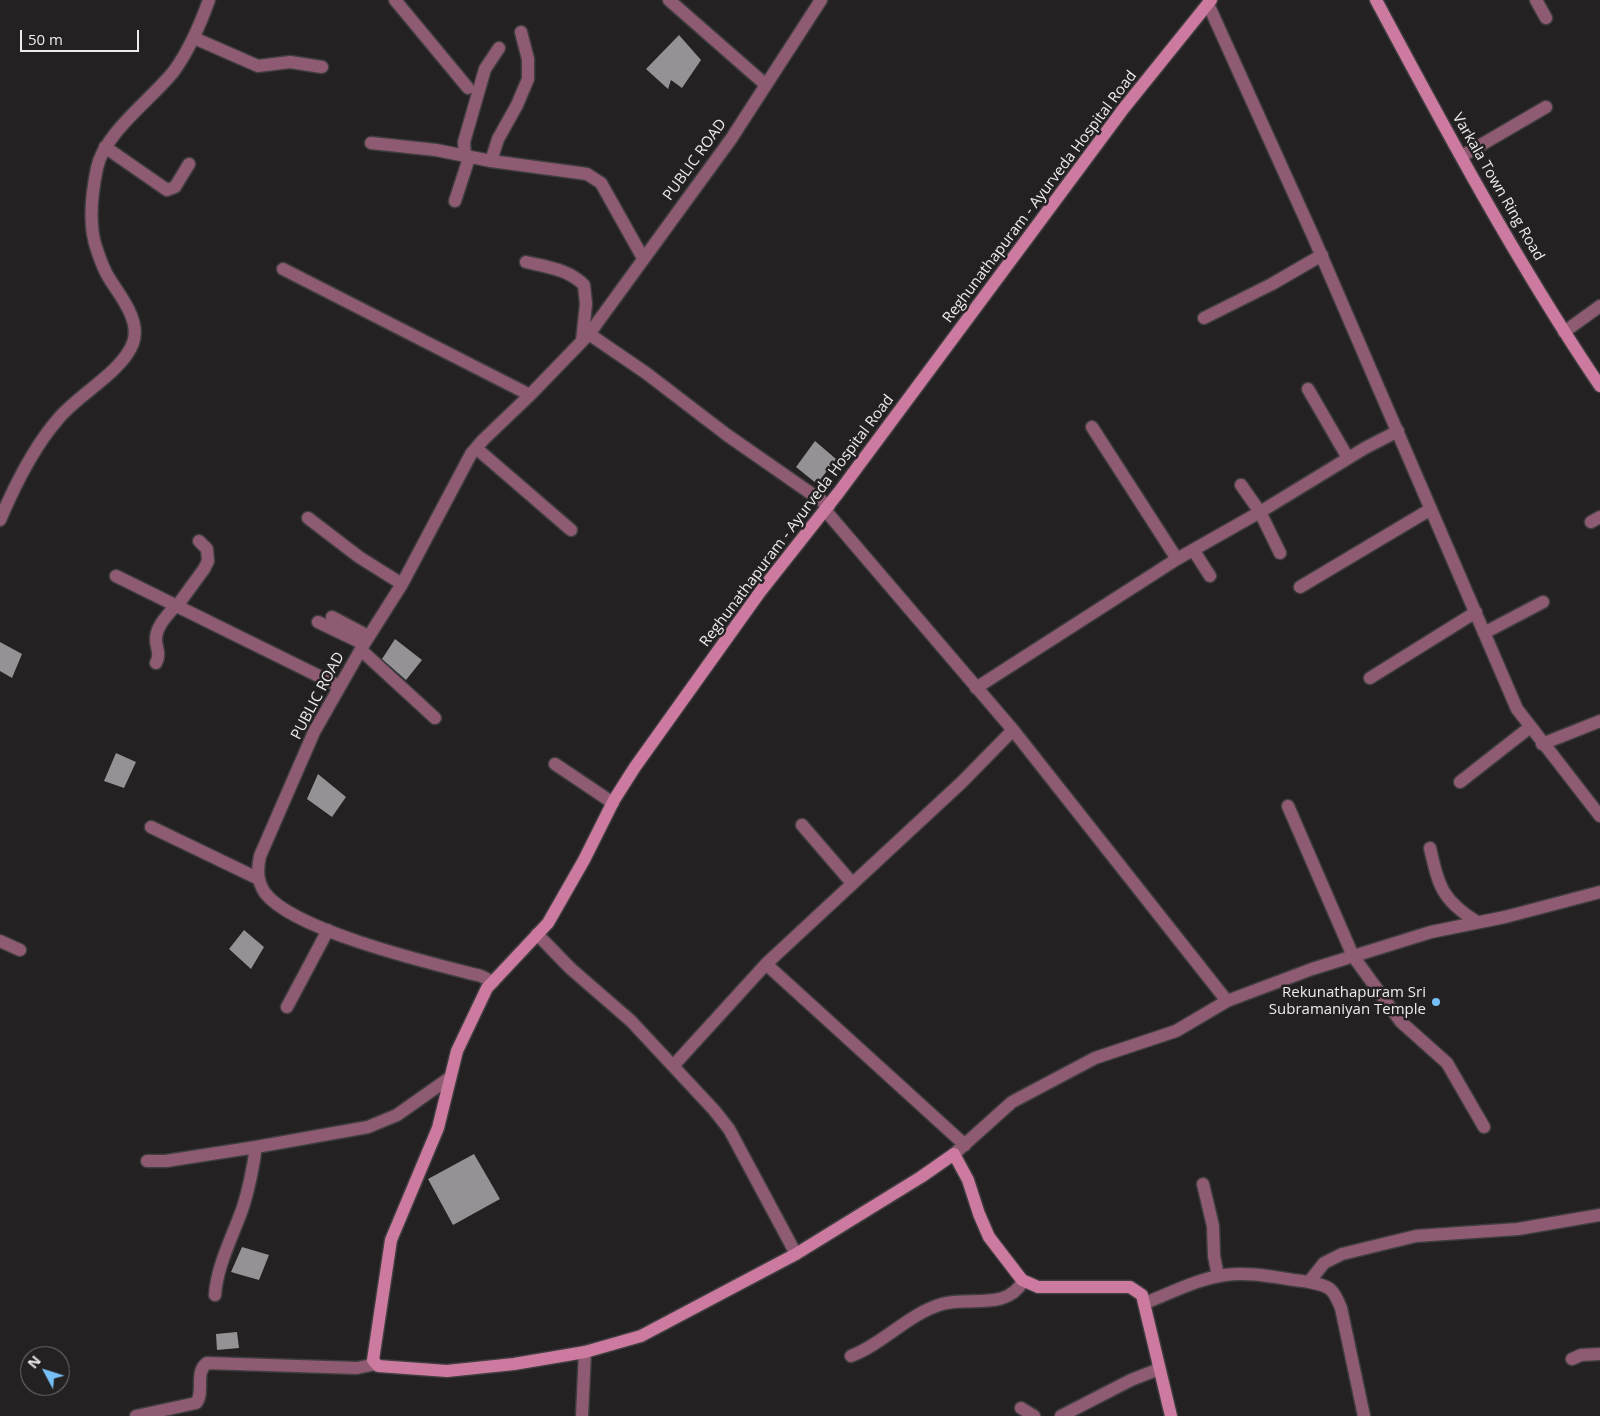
<!DOCTYPE html>
<html>
<head>
<meta charset="utf-8">
<style>
  body { margin:0 }
  #map { position:relative; width:1600px; height:1416px; overflow:hidden; background:#232122; font-family:"Open Sans",sans-serif }
  canvas { display:block }
  .north { position:absolute; left:20px; top:1346px; width:50px; height:50px; box-sizing:border-box; background:#232122; border:1px solid #747273; border-radius:50%; rotate:310deg; font-size:14px; font-weight:700; line-height:20px; text-align:center; color:#edebed }
  .north::after { content:''; display:block; margin:auto; width:18px; height:22px; background:#77c0f7; clip-path:polygon(50% 0,100% 100%,50% 72%,0 100%) }
  .scale { position:absolute; left:20px; top:30px; width:119px; height:22px; box-sizing:border-box; border:2px solid #edebed; border-top:0; padding-left:6px; font-size:15px; line-height:18px; white-space:nowrap; color:#edebed; -webkit-text-stroke:4px #232122; paint-order:stroke }
</style>
</head>
<body>
<div id="map">
<canvas width="1600" height="1416"></canvas>
<div class="north">N</div>
<div class="scale">50 m</div>
</div>
<script>
const c = document.querySelector('canvas').getContext('2d');
c.lineJoin = 'round';
function paint(path, color) { c.fillStyle = color; c.fill(path, 'evenodd'); }
function stroke(path, color, width, dash) { c.strokeStyle = color; c.lineWidth = width; c.lineCap = dash ? 'butt' : 'round'; c.setLineDash(dash || []); c.stroke(path); }
function write(font, color, halo, rows, align = 'center') {
  c.font = font + ' "Open Sans",sans-serif'; c.lineWidth = 5; c.setLineDash([]); c.textBaseline = 'middle'; c.strokeStyle = halo; c.fillStyle = color; for (const [text, x, y, turn = 0] of rows) {
    c.save(); c.translate(x, y); c.rotate((+turn || 0) * Math.PI / 180); c.textAlign = isNaN(turn) ? turn : align; if (halo) c.strokeText(text, 0, 0); c.fillText(text, 0, 0); c.restore();
  }
}
const building = new Path2D(`
  M 679,35 L 701,60 L 682,88 L 671,80 L 668,89 L 646,69 Z
  M 815,441 L 836,459 L 817,484 L 796,467 Z
  M 395,639 L 422,660 L 406,680 L 382,659 Z
  M 0,642 L 22,654 L 12,678 L 0,671 Z
  M 116,753 L 136,762 L 124,788 L 104,781 Z
  M 318,774 L 346,797 L 332,817 L 307,799 Z
  M 244,930 L 264,947 L 251,969 L 229,949 Z
  M 474,1154 L 500,1199 L 453,1225 L 428,1179 Z
  M 242,1247 L 269,1255 L 259,1280 L 231,1272 Z
  M 237,1332 L 239,1348 L 217,1350 L 216,1334 Z`);
const street = new Path2D(`
  M 395,0 L 468,88
  M 669,0 L 766,85
  M 1536,0 L 1546,18
  M 1208,4 L 1313,236 L 1517,709 L 1600,816
  M 194,38 L 258,66 L 290,62 L 322,67
  M 371,143 L 436,150 L 491,161 L 587,174 L 601,183 L 643,258
  M 105,147 L 167,190 L 175,187 L 189,164
  M 1462,156 L 1546,107
  M 465,157 L 464,142 L 485,69 L 499,48
  M 491,161 L 498,139 L 517,105 L 528,79 L 528,59 L 521,32
  M 455,201 L 469,158
  M 526,262 C 547,267 568,269 584,285 L 586,304 L 582,341
  M 283,269 L 530,395
  M 1204,318 L 1272,284 L 1322,255
  M 1564,332 L 1600,306
  M 589,334 L 646,373 L 727,435 L 829,506
  M 1308,389 L 1348,458
  M 1092,427 L 1177,559
  M 476,448 L 571,530
  M 1241,485 L 1260,512 L 1280,553
  M 825,510 L 1013,730 L 1227,1001
  M 308,518 L 359,557 L 402,584
  M 0,520 C 14,487 35,445 59,418 C 79,394 122,372 133,343 C 141,320 120,296 109,278 C 104,270 100,259 97,250 C 88,226 92,192 97,168 C 104,133 152,99 174,71 C 190,49 200,25 209,0
  M 1591,522 L 1600,517
  M 1194,551 L 1210,576
  M 116,576 L 339,686
  M 1300,587 L 1431,509
  M 177,606 L 204,569 L 208,561 L 207,549 L 199,541
  M 332,617 L 368,636
  M 318,622 L 364,644
  M 1484,633 L 1543,602
  M 361,650 L 435,718
  M 156,663 C 161,653 156,649 156,639 C 156,626 168,615 176,605
  M 1370,678 L 1476,612
  M 976,688 L 1177,559 L 1260,512 L 1365,448 L 1398,431
  M 1542,744 L 1600,721
  M 555,764 L 613,803
  M 1460,782 L 1529,728
  M 1288,806 L 1353,956 L 1401,1022 L 1447,1063 L 1484,1127
  M 802,825 L 852,883
  M 151,827 L 259,879
  M 1430,848 C 1439,887 1442,900 1477,922
  M 537,934 L 570,968 L 631,1021 L 714,1110 L 729,1129 L 796,1254
  M 0,941 L 20,950
  M 766,964 L 965,1145
  M 493,982 L 481,976 C 433,964 294,931 265,893 C 257,881 257,870 260,856 L 314,732 L 364,644 L 402,584 L 471,454 L 483,440 L 530,395 L 589,334 L 731,139 L 821,0
  M 287,1007 L 328,930
  M 673,1066 L 766,964 L 962,782 L 1013,730
  M 954,1154 L 1012,1102 L 1095,1058 L 1176,1031 L 1227,1001 L 1312,969 L 1431,932 L 1505,917 L 1600,892
  M 147,1161 L 166,1161 L 256,1147 L 368,1127 L 397,1115 L 448,1079
  M 1203,1184 L 1213,1226 L 1214,1256 L 1218,1276
  M 215,1295 C 217,1265 233,1236 243,1207 C 249,1188 253,1168 256,1147
  M 1145,1303 C 1171,1293 1197,1279 1225,1275 C 1251,1271 1282,1279 1309,1282
  M 851,1356 C 883,1344 908,1314 942,1304 C 969,1296 1007,1311 1023,1281
  M 1572,1359 L 1581,1355 L 1600,1354
  M 1021,1408 L 1034,1416
  M 136,1416 L 196,1403 C 205,1393 194,1372 207,1363 L 357,1368 L 376,1364
  M 582,1416 L 585,1352
  M 1061,1416 L 1131,1380 L 1159,1369
  M 1364,1416 L 1341,1308 C 1333,1288 1330,1286 1309,1282 L 1324,1263 L 1342,1254 L 1416,1236 L 1518,1229 L 1600,1215`);
const secondary = new Path2D(`
  M 1376,0 C 1446,131 1517,263 1600,386
  M 1171,1416 L 1142,1295 L 1130,1287 L 1038,1287 L 1022,1280 L 989,1237 L 979,1214 L 968,1180 L 954,1154 L 921,1177 L 796,1254 L 641,1336 L 585,1352 L 514,1364 L 447,1371 L 378,1366 L 373,1360 L 391,1240 L 438,1128 L 457,1051 L 487,988 L 548,923 L 584,860 L 614,800 L 635,767 L 760,592 L 839,492 L 1124,108 L 1211,0`);
const markers = [
  [1436,1002,5,"#77c0f7"]
];
const streetNames = [
  ["PUBLIC ROAD",695,160,-54],
  ["Varkala Town Ring Road",1498,187,60],
  ["Reghunathapuram - Ayurveda Hospital Road",1040,197,-53],
  ["Reghunathapuram - Ayurveda Hospital Road",797,521,-53],
  ["PUBLIC ROAD",318,696,-62]
];
const poiNames = [
  ["Rekunathapuram Sri",1426,993],
  ["Subramaniyan Temple",1426,1010]
];
paint(building, '#949295');
stroke(street, '#3f3d3e', 15);
stroke(secondary, '#3f3d3e', 15);
stroke(street, '#8e5b72', 12);
stroke(secondary, '#cc7a9f', 12);
for (const [x, y, r, color] of markers) { const dot = new Path2D(); dot.arc(x, y, r, 0, 2 * Math.PI); c.fillStyle = color; c.fill(dot); stroke(dot, '#232122', 2); }
write('15px', '#edebed', '#232122', streetNames);
write('15px', '#edebed', '#232122', poiNames, 'right');
</script>
</body>
</html>
